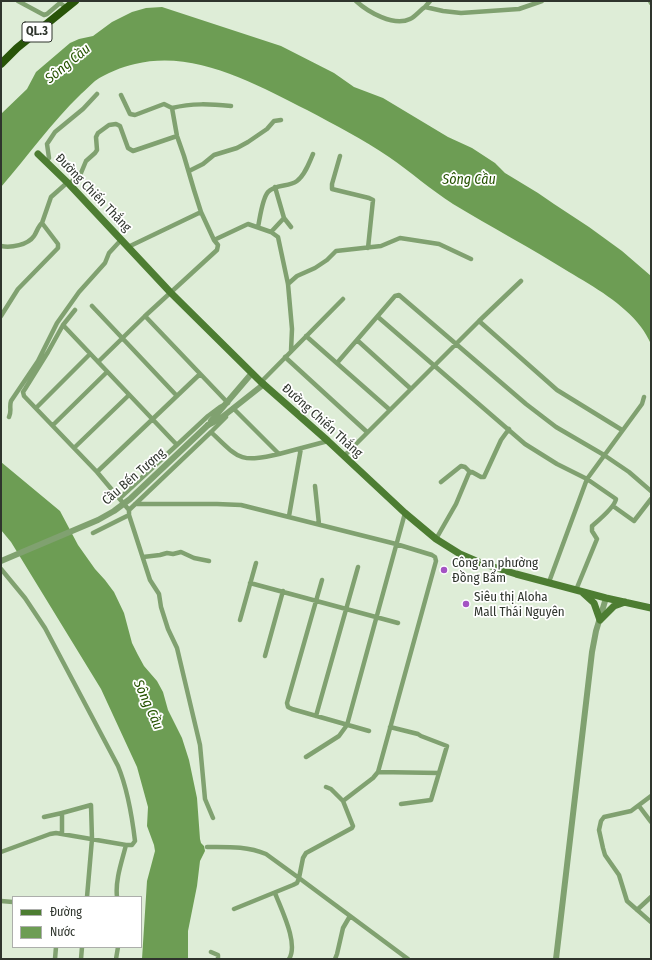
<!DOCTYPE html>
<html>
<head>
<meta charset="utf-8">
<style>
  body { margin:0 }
  #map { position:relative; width:652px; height:960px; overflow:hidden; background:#deedd7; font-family:"Fira Sans Condensed",sans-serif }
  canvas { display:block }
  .frame { position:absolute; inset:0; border:2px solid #2f352d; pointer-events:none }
  .legend { position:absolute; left:12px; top:896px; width:130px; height:52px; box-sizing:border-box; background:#fff; border:1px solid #acaeab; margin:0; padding:5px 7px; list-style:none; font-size:12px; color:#2f352d }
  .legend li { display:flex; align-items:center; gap:8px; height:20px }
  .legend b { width:20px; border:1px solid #acaeab }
</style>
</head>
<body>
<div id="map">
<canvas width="652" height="960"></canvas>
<div class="frame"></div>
<ul class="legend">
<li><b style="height:5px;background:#4d7d32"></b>Đường</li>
<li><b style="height:11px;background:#6d9d54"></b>Nước</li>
</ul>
</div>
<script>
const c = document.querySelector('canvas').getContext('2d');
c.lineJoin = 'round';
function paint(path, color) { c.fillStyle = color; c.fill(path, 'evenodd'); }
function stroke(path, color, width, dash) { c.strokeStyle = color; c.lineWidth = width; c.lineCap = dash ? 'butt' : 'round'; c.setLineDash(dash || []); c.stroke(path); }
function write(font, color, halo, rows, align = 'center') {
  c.font = font + ' "Fira Sans Condensed",sans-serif'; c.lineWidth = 3.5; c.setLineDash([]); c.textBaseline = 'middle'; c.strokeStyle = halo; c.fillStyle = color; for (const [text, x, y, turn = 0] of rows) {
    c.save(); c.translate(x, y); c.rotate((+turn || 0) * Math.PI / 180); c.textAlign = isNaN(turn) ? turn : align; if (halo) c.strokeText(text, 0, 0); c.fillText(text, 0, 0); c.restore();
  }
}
const water = new Path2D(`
  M 162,7 L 281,46 L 334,73 L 354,87 L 383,98 L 448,137 L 472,148 L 495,163 L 505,173 L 538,193 L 554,204 L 589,227 L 622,251 L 651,276 L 651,344 C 648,338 645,332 641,327 C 623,303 594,287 569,272 C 531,248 491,227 453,204 C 431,190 411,172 389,157 C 363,139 335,125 307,110 C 256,84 194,49 135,64 C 122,67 106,73 95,81 C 90,85 86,90 81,94 C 51,123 28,156 1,187 L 1,114 L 27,89 L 36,72 L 70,43 L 79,39 L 93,36 L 112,22 L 132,12 L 146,8 Z
  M 1,462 L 60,511 L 78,545 L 95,569 L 105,580 L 114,592 L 124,613 L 132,643 L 138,655 L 144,666 L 157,681 L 163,692 L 168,710 L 182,738 L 189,760 L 197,798 L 200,839 L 201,843 L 204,846 L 205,851 L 200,861 L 197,886 L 188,931 L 188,959 L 142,959 L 147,881 L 155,851 L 154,845 L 147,826 L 148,807 L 137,767 L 101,689 L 11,542 L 1,530 Z`);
const minor = new Path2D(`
  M 18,1 L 44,15 L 47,14 L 60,3 L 67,8
  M 356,1 C 368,12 394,27 410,19 C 416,16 420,10 425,7 L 443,11 L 461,13 L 519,9 L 542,1
  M 650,1 L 651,3
  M 425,7 L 430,1
  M 121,95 L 130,114 L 135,115 L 164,104 L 172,108 L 177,136 L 184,156 L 194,190 L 201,212 L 214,240
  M 172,108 C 192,103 210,104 231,106
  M 340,156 L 332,184 L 332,189 L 369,198 L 373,200 L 368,248
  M 46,162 L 49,158 L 47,144 L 55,132 L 83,109 L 97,94
  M 189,171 L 203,164 L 214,155 L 237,148 L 248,142 L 267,129 L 274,121 L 281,120
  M 69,184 L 81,173 L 86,161 L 95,153 L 97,150 L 96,137 L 98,133 L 109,125 L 116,124 L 120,126 L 128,148 L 133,151 L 177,136
  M 275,187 L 284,218 L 291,227
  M 258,227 C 260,218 262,199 268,192 C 275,184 289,187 297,181 C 305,175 309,163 313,154
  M 271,232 L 284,218
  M 1,246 C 11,248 28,245 34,236 C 37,232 38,226 42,223
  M 128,247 L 201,212
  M 288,284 L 297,276 L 315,268 L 327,260 L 336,251 L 381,246 L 400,238 L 439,244 L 471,259
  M 92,306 L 177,396
  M 75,310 L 63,325 L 48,352 L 25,389 L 23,392 L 24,396 L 97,472 L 129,510 L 129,515 L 150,580 L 159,594 L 161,607 L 168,629 L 177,648 L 200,745 L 205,799 L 213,818
  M 1,316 L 18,289 L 58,248 L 58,244 L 42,223 L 51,197 L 68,182
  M 378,317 L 525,444 L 557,464 L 587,479 L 616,499 C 615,507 599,520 592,526 L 592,531 L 597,539 L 576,590
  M 479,321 L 557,390 L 622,430
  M 63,325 L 177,445
  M 306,336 L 390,410
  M 357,340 L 411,389
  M 285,357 L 367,432
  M 98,362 L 145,316 L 217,250 L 218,245 L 214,240 L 248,224 L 271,232 L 278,237 L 288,284 L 292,329 L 291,351
  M 337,363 L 395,296 L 399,295 L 526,404 L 556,427 L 604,455 L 629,472 L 651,491
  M 261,382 L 343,299
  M 36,408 L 90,354
  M 232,410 L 233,408 L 279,454 L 328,441
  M 9,417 C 12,411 9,407 11,401 L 38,361 L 57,323 L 79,292 L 105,263 L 109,253 L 121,240
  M 53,425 L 107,372
  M 211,432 C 239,459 240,463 279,454
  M 74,448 L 129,395
  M 344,456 L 479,321 L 521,281
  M 97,472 L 200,374
  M 441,482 L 461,466 L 465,467 L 470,472
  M 315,486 L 319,524
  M 120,498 L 208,416 L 220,407 L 228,403 L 145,316
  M 135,504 L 217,504 L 241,505 L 396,544 L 432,555 L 435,557 L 436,561 L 378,772 L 373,778 L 343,801 L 353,826 L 352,828 L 306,853 L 303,858 L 299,878 L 266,854 C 247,846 228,847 207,847
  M 613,506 L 634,521 L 651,499
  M 129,510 L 211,432 L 226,417
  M 289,516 L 301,448
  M 93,533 L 129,515
  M 436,539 L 456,504 L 469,473 L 472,472 L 481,477 L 484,477 L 501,440 L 509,429
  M 143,557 L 160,555 L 167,553 L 173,554 L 181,552 L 194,558 L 209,561
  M 1,569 L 25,598 L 45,628 L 118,766 C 128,790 132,816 135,841 L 132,845 L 126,845 L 56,833 L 50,834 L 1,852
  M 322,580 L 287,703 L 288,707 L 292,709 L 369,731
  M 549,582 L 587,479 L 642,404 L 644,397
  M 250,583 L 398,623
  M 240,620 L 256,563
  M 265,656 L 283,591
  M 316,716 L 358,567
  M 390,727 L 418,734 L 421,736 L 447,746 L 431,800 L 401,804
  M 306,757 L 339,736 L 347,725 L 405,513
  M 378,772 L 439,773
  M 326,787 L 331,789 L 343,801
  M 651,796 L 631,811 L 604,817 L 601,821 L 599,830 L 603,848 L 605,855 L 619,875 L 627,901 L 651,922
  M 639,806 L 651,822
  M 62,813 L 91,805 L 92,839 L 87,897
  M 44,817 L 62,813 L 62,834
  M 275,893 C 281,909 299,944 289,959
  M 117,897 C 115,880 122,861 126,845
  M 1,901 L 13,902
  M 234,909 L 293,885 L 297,883 L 299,878 L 408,959
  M 637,910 L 651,897
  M 211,952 L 218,955 L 218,959
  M 55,959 L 56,947
  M 81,959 L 82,947
  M 116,959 L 118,947
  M 335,959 L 337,954 L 343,928 L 350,916`);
const tertiary = new Path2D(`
  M 211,421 L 252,373
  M 208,425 L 221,418 L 264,384
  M 556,959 L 592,652 L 596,631 L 606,598`);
const secondary = new Path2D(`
  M 38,154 L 69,184 L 171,293 L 261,382 L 328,441 L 405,513 L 436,539 L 460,554 L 481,563 L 516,574 L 606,598 L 651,608
  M 583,593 L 594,603 L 600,620
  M 600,620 L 614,606 L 625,602`);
const trunk = new Path2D(`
  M 1,64 L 17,48 L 75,1`);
const tertiaryBridge = new Path2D(`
  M 1,561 L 98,520 L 114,511 L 130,499 L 208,425`);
const markers = [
  [444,570,4,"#a453c3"],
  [466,604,4,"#a453c3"]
];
const shields = [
  [37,32,30]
];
const shieldNames = [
  ["QL.3",37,32]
];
const streetNames = [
  ["Đường Chiến Thắng",93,193,46],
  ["Đường Chiến Thắng",322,421,42],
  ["Cầu Bến Tượng",134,477,-41]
];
const poiNames = [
  ["Công an phường",452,563],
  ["Đồng Bẩm",452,578],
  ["Siêu thị Aloha",474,597],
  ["Mall Thái Nguyên",474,612]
];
const waterNames = [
  ["Sông Cầu",68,64,-39],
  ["Sông Cầu",469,180],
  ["Sông Cầu",148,705,66]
];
paint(water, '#6d9d54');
stroke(minor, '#80a170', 4.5);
stroke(tertiary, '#80a170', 6);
stroke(secondary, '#4d7d32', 7);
stroke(trunk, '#285408', 8);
stroke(tertiaryBridge, '#80a170', 6);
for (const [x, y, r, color] of markers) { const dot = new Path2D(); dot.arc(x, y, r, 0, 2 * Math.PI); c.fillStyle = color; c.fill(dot); stroke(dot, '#fff', 1.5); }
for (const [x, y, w] of shields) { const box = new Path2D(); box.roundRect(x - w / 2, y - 10, w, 20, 3); c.fillStyle = '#fff'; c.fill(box); stroke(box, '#2f352d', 1); }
write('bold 12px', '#2f352d', null, shieldNames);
write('13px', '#2f352d', '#fff', streetNames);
write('13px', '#2f352d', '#fff', poiNames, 'left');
write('italic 14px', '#255200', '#fff', waterNames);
</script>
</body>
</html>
